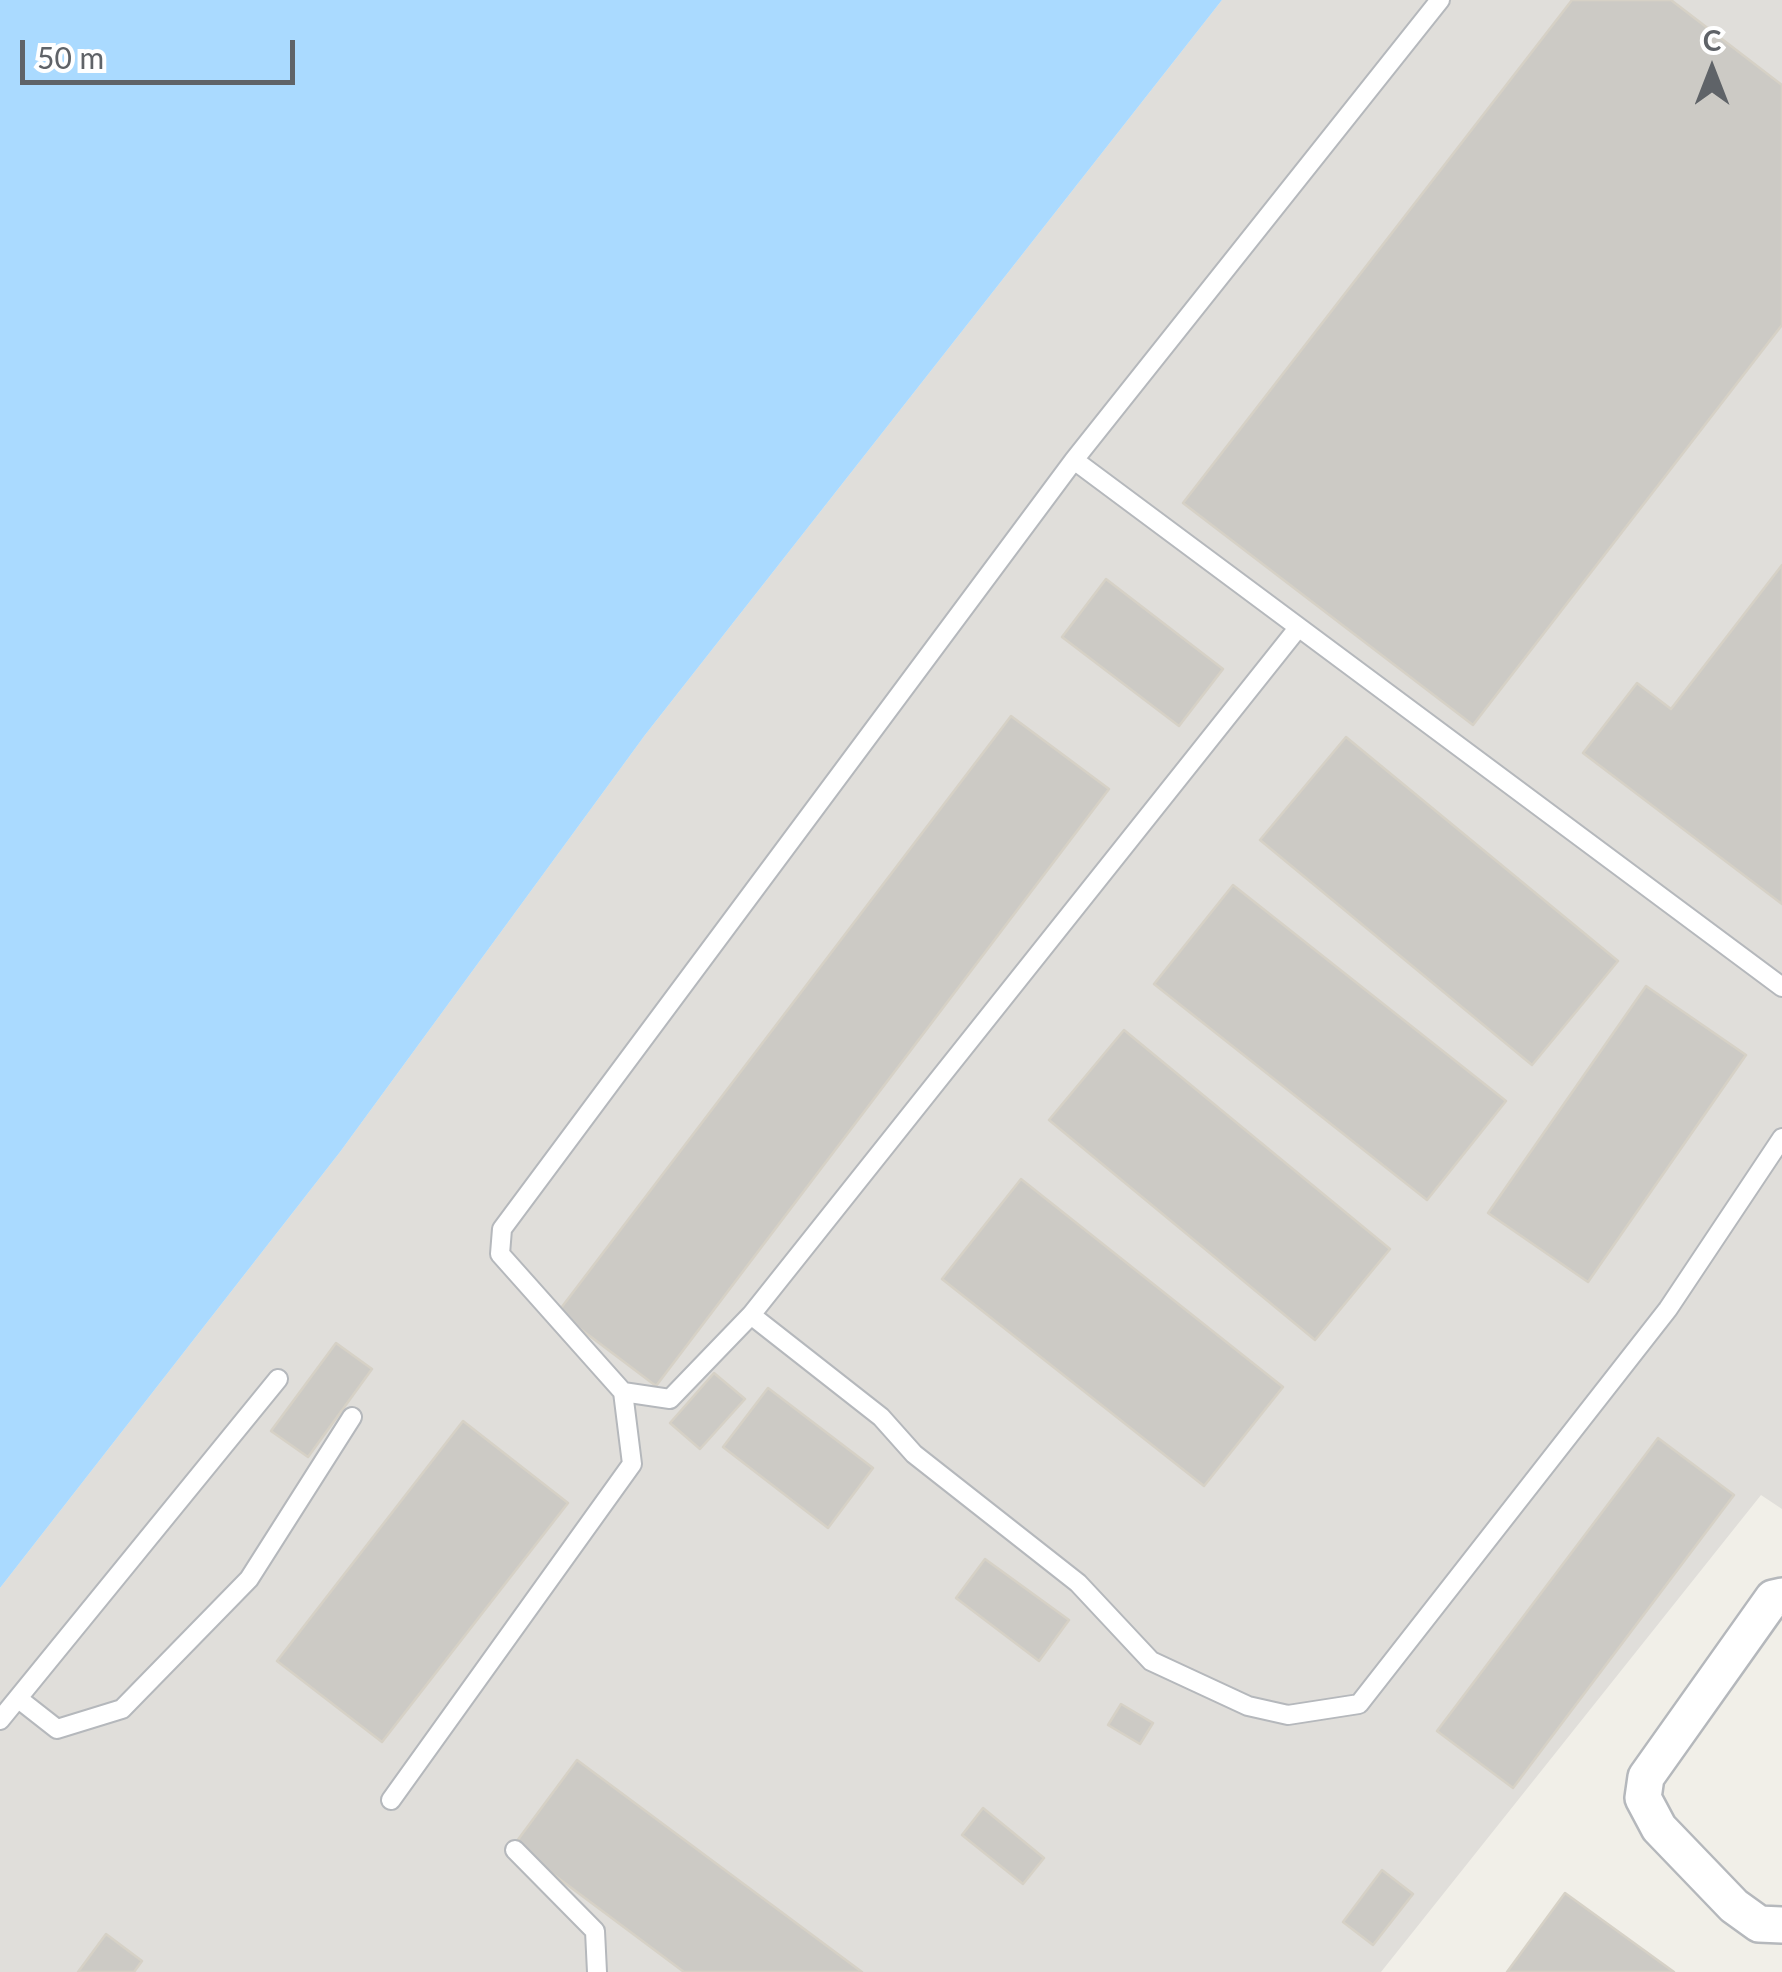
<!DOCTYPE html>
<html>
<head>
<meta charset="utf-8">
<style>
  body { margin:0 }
  #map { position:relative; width:1782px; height:1972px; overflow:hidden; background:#f1efe8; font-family:Lato,sans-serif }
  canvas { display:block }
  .north { position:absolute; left:1662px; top:20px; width:100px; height:100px; -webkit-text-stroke:8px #fff; paint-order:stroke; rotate:0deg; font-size:28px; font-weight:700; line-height:40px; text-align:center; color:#5f6368 }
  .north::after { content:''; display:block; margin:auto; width:35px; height:45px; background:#5f6368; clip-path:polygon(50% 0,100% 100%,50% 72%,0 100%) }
  .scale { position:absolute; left:20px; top:40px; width:275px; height:45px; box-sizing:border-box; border:5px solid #5f6368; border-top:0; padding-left:12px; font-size:30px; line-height:35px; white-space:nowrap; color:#5f6368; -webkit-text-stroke:8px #fff; paint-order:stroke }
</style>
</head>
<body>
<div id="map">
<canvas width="1782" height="1972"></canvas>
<div class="north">С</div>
<div class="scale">50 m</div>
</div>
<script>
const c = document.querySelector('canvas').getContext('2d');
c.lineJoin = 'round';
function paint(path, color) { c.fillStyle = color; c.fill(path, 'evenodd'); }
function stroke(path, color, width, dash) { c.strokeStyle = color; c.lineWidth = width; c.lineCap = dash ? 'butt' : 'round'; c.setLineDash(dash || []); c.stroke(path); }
const industrial = new Path2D(`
  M 1222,0 L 1782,0 L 1782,1509 L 1761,1495 L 1381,1972 L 0,1972 L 0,1588 L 340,1152 L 645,735 Z`);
const water = new Path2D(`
  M 0,0 L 1222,0 L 645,735 L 340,1152 L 0,1588 Z`);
const building = new Path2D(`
  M 1572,0 L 1671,0 L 1782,85 L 1782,325 L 1473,725 L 1183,503 Z
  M 1782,565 L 1782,904 L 1583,753 L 1637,683 L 1671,709 Z
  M 1106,579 L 1223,669 L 1179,726 L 1062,637 Z
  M 1011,716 L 1109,789 L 656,1386 L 558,1312 Z
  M 1346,737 L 1618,961 L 1532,1065 L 1260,840 Z
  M 1233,885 L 1506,1101 L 1427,1200 L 1154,984 Z
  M 1646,986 L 1746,1055 L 1588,1282 L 1488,1213 Z
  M 1124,1030 L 1390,1249 L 1315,1340 L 1049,1120 Z
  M 1021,1179 L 1283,1387 L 1204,1486 L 942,1279 Z
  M 336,1343 L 372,1369 L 308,1457 L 271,1431 Z
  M 714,1373 L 745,1399 L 700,1449 L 670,1423 Z
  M 768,1388 L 873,1468 L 828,1528 L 723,1447 Z
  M 463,1421 L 568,1503 L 382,1742 L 277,1661 Z
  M 1658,1438 L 1734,1495 L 1513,1788 L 1437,1731 Z
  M 985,1559 L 1069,1620 L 1039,1661 L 956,1598 Z
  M 1121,1704 L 1153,1723 L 1140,1744 L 1108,1725 Z
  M 577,1760 L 862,1972 L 684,1972 L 514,1845 Z
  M 983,1808 L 1044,1858 L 1023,1884 L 962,1835 Z
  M 1382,1870 L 1413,1894 L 1373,1945 L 1343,1922 Z
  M 1565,1893 L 1674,1972 L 1507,1972 Z
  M 106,1934 L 142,1961 L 134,1972 L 78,1972 Z`);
const lane = new Path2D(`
  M 1074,460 L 1782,987
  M 751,1315 L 881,1417 L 914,1454 L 1078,1583 L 1151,1661 L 1248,1706 L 1288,1715 L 1359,1704 L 1668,1309 L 1782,1138
  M 623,1392 L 670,1399 L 751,1315 L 1298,628
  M 20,1700 L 57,1729 L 122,1709 L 249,1579 L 352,1417
  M 0,1720 L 278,1379
  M 391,1800 L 632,1464 L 623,1392 L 500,1254 L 502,1229 L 1074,460 L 1440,0
  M 515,1850 L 595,1931 L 597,1972`);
const street = new Path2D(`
  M 1782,1596 L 1773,1598 L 1646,1777 L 1643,1798 L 1659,1828 L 1734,1906 L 1759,1924 L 1782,1925`);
paint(industrial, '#e0deda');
paint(water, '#aadaff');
paint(building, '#cccac5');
stroke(building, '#d6d1c6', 2.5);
stroke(lane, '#b5b8bc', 22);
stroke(street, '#b5b8bc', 40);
stroke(lane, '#fff', 18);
stroke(street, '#fff', 35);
</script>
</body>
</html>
